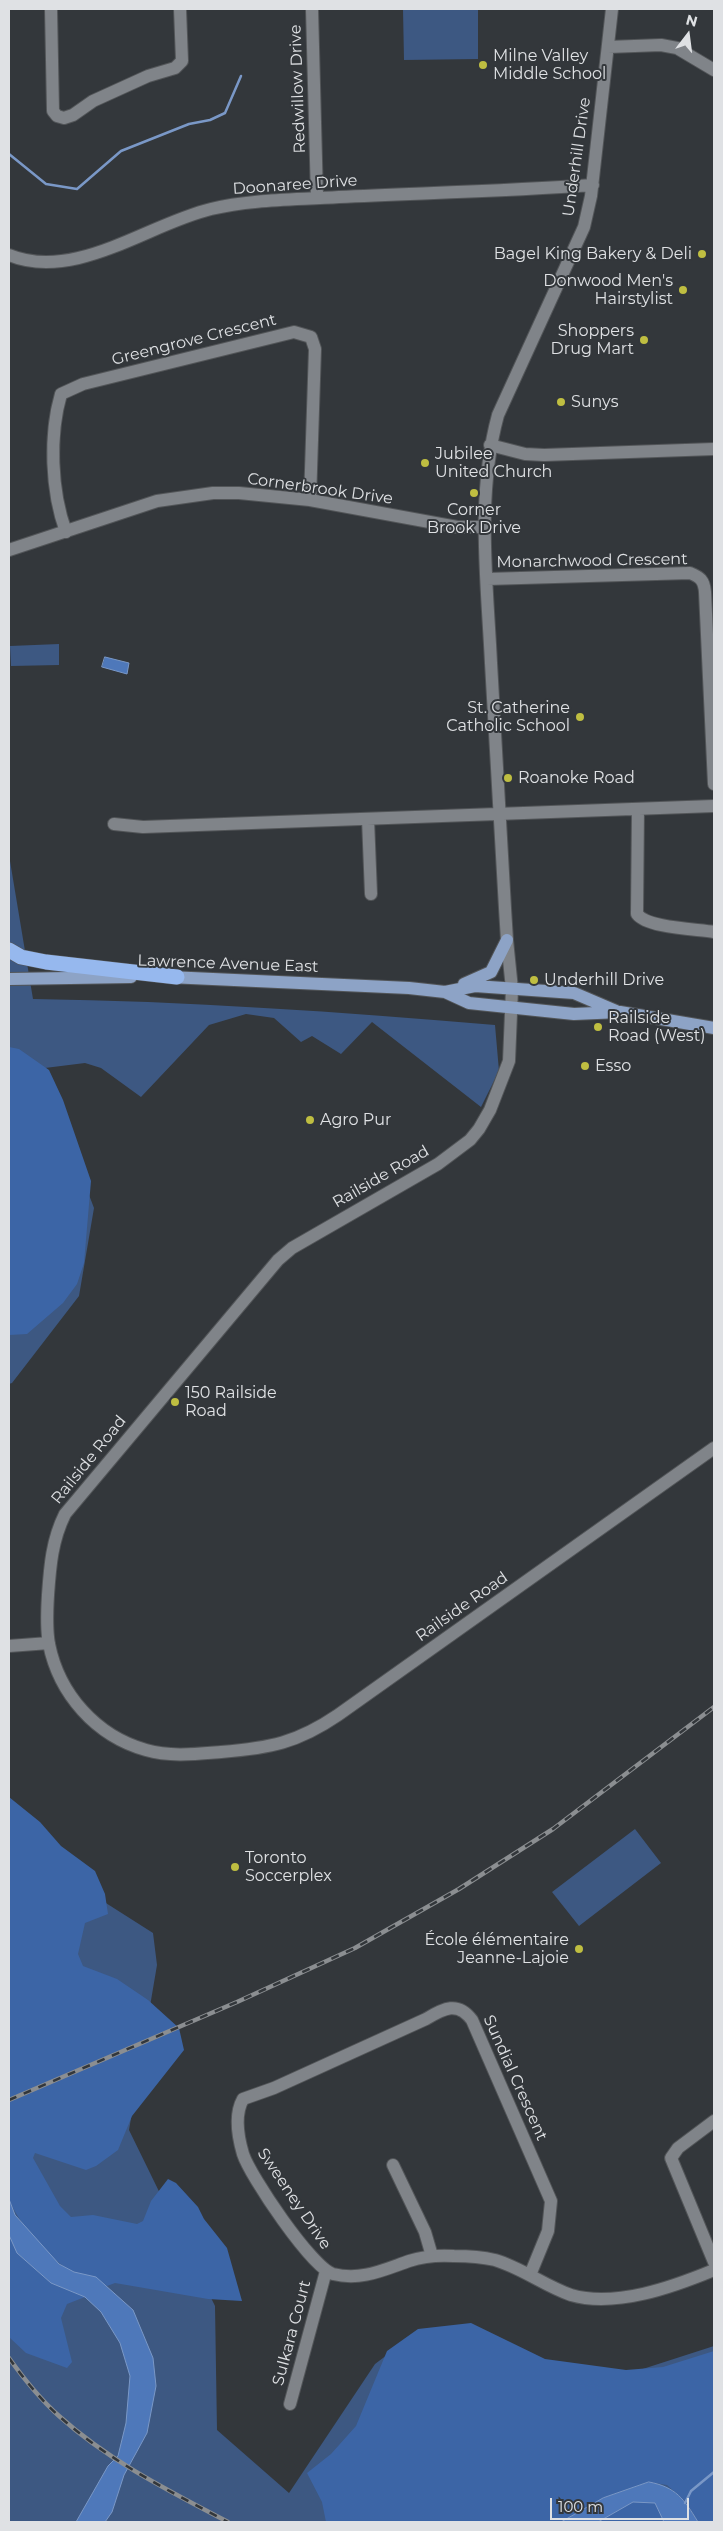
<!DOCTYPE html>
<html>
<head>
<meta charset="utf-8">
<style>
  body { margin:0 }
  #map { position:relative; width:723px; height:2531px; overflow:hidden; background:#33373b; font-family:Montserrat,sans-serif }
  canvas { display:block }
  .frame { position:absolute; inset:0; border:10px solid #dfe1e4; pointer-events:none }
  .north { position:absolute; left:663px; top:10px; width:50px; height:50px; -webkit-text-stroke:4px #33373b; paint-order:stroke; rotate:15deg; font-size:14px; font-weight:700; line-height:20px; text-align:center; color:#dfe1e4 }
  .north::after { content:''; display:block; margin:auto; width:18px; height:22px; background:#dfe1e4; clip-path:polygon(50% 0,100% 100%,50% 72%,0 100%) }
  .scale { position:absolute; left:550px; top:2498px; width:139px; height:22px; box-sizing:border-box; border:2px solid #dfe1e4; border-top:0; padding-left:6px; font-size:15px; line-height:18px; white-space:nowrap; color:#dfe1e4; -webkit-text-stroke:4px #33373b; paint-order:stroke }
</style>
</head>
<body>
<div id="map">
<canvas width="723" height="2531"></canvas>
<div class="frame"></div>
<div class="north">N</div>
<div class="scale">100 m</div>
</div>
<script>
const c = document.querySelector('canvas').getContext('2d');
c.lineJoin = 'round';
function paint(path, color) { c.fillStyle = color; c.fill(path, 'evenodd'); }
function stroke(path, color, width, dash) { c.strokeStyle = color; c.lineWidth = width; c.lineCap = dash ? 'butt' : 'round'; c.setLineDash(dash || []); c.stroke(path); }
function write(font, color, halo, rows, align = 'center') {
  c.font = font + ' Montserrat,sans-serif'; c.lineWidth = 4; c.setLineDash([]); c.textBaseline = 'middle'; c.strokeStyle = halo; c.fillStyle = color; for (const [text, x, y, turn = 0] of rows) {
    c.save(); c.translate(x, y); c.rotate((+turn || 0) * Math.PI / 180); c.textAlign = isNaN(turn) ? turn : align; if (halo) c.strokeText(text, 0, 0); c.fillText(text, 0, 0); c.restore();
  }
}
const green = new Path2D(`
  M 403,9 L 478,9 L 478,59 L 404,60 Z
  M 59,644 L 59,665 L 11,666 L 10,646 Z
  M 9,855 L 33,999 C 187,1001 341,1012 495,1025 L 499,1071 L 481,1107 L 372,1022 L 341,1054 L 312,1036 L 301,1042 L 274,1018 L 246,1014 L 209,1025 L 141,1097 L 101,1068 L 85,1063 L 45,1068 L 48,1088 L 94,1208 L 79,1296 L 12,1383 L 9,1384 Z
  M 9,1817 L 76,1884 L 153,1933 L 157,1965 L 129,2130 L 215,2306 L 217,2430 L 289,2493 L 375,2364 L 420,2330 L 590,2386 L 714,2346 L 714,2522 L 9,2522 Z
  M 635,1829 L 661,1863 L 579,1926 L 552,1892 Z`);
const forest = new Path2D(`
  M 9,1047 L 19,1049 L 49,1070 L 63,1100 L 91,1181 L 84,1263 L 77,1284 L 63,1303 L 27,1334 L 9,1335 Z
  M 9,1797 L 40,1822 L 61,1846 L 95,1871 L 105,1894 L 108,1914 L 85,1923 L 78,1954 L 83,1966 L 117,1979 L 148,2000 L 179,2028 L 184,2050 L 132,2116 L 118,2150 L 96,2166 L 86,2170 L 35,2153 L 33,2158 L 60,2206 L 71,2217 L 93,2215 L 137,2224 L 143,2221 L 151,2201 L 168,2179 L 176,2183 L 198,2207 L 204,2219 L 227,2248 L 242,2301 L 208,2299 L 115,2283 L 107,2286 C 92,2274 86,2278 72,2271 C 49,2260 18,2223 9,2199 Z
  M 9,2235 L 17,2253 L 51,2283 L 85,2297 L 67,2304 L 61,2318 L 72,2362 L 67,2368 L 26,2353 L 9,2337 Z
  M 471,2323 L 545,2359 L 626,2370 L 663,2367 L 714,2351 L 714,2522 L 698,2522 L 686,2502 L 667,2485 L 649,2482 L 603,2498 L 561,2522 L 326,2522 L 322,2502 L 307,2473 L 331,2454 L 356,2426 L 387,2351 L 418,2329 Z
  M 633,2502 L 655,2503 L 664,2522 L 598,2522 Z`);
const water = new Path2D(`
  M 105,657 L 129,663 L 127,674 L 102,667 Z
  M 9,2199 L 15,2215 L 59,2264 L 74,2272 L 96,2277 L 133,2310 L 153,2358 L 156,2386 L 147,2433 L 124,2475 L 112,2512 L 105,2522 L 76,2522 L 108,2466 L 118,2456 L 126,2423 L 130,2376 L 120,2343 L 101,2312 L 85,2297 L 51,2283 L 17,2253 L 9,2235 Z
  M 649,2482 C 676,2487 684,2499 698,2522 L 664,2522 L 655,2503 L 633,2502 L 598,2522 L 561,2522 L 603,2498 Z`);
const stream = new Path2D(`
  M 9,154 L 46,184 L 77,189 L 121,151 L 189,124 L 210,120 L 225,113 L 241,76
  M 685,2503 L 691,2491 L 714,2472`);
const minor = new Path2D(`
  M 51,9 L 53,111 L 57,116 L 64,118 L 73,115 L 93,101 L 148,76 L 175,68 L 182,61 L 180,9
  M 312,9 L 317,198
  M 612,9 L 591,196 L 584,227 L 498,415 C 476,496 487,580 491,663 C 497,756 501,848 507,940 L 512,989 L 509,1061 L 490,1110 L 479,1129 L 470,1140 L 438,1164 L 292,1248 L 278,1260 L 65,1514 C 52,1540 50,1566 48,1595 C 47,1611 46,1628 49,1644 C 59,1694 96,1736 146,1750 C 170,1757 196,1754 221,1752 C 270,1748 297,1743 338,1715 L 714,1448
  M 608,47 L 661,45 L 677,48 L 714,70
  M 9,255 C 75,282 148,224 211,209 C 252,199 297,200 339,197 C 424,193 508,191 593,185
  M 490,445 L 525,454 L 544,455 L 714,449
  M 66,532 C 51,491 49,435 61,394 L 83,384 L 294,332 L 311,337 L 315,349 L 310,500
  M 9,550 L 157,501 L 213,493 L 239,493 L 310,500 L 457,527 L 485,527
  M 487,579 L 690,573 C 700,577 704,580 705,592 L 714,784
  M 638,809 L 637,914 C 647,928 696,929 714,932
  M 368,819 L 371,894
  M 114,824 L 143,827 L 714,806
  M 9,1646 L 49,1643
  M 714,2121 L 678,2148 L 671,2158 L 714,2262
  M 393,2165 L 425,2232 L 432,2256
  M 530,2275 L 548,2231 L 551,2201 L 472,2020 C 458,2001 444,2008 426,2019 L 274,2088 L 243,2099 C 234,2115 238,2137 243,2154 C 250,2176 312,2268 333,2274 C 361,2281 383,2270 409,2261 C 424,2256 439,2255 454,2256 C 468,2256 482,2257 495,2260 C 522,2268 545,2286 571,2295 C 615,2308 673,2287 714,2270
  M 290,2404 L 326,2271`);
const major = new Path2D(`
  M 169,977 L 409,988 L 445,992 L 469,1003 L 574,1014 L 620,1012 L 714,1028
  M 9,979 L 131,977
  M 464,984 L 491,972 L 507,940
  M 445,992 L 475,986 L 574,993 L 616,1011`);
const highway = new Path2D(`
  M 9,950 L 21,957 L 46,962 L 177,977`);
const rail = new Path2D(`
  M 9,2100 L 237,2002 L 355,1948 L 459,1889 L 553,1829 L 714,1707
  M 9,2358 C 24,2379 40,2399 59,2416 C 109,2461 169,2491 228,2522`);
const markers = [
  [483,65,5,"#bfbe41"],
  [702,254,5,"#bfbe41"],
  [683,290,5,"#bfbe41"],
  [644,340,5,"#bfbe41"],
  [561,402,5,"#bfbe41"],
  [425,463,5,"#bfbe41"],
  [474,493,5,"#bfbe41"],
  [580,717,5,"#bfbe41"],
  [508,778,5,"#bfbe41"],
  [534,980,5,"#bfbe41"],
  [598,1027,5,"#bfbe41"],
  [585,1066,5,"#bfbe41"],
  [310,1120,5,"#bfbe41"],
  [175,1402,5,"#bfbe41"],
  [235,1867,5,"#bfbe41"],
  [579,1949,5,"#bfbe41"]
];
const poiNames = [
  ["Milne Valley",493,56],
  ["Middle School",493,74],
  ["Bagel King Bakery & Deli",692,254,"right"],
  ["Donwood Men's",673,281,"right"],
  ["Hairstylist",673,299,"right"],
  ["Shoppers",634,331,"right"],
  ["Drug Mart",634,349,"right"],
  ["Sunys",571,402],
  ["Jubilee",435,454],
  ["United Church",435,472],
  ["Corner",474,510,"center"],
  ["Brook Drive",474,528,"center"],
  ["St. Catherine",570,708,"right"],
  ["Catholic School",570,726,"right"],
  ["Roanoke Road",518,778],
  ["Underhill Drive",544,980],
  ["Railside",608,1018],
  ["Road (West)",608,1036],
  ["Esso",595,1066],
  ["Agro Pur",320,1120],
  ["150 Railside",185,1393],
  ["Road",185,1411],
  ["Toronto",245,1858],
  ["Soccerplex",245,1876],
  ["École élémentaire",569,1940,"right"],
  ["Jeanne-Lajoie",569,1958,"right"]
];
const streetNames = [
  ["Redwillow Drive",298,89,-92],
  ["Underhill Drive",577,157,-82],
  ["Doonaree Drive",295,185,-4],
  ["Greengrove Crescent",194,340,-14],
  ["Cornerbrook Drive",320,489,8],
  ["Monarchwood Crescent",592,561,-1],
  ["Lawrence Avenue East",228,964,2],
  ["Railside Road",381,1177,-30],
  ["Railside Road",89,1460,-51],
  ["Railside Road",462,1607,-35],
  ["Sundial Crescent",515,2078,66],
  ["Sweeney Drive",294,2199,56],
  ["Sulkara Court",292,2333,-75]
];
paint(green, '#3d5882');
paint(forest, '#3c65a6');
paint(water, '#4e78ba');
stroke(water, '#7a98c7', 1);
stroke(stream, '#7a98c7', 2.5);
stroke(minor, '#525558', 14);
stroke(major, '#525558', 14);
stroke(highway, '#525558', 16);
stroke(minor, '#808489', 12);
stroke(major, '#8da3c6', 12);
stroke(highway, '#96b8ee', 15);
stroke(rail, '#8b8e91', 4.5);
stroke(rail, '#33373b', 2.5, [8]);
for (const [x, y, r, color] of markers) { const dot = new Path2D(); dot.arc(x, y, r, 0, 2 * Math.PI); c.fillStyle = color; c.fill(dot); stroke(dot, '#33373b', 2); }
write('16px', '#dfe1e4', '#33373b', poiNames, 'left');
write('16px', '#dfe1e4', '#33373b', streetNames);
</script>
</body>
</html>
